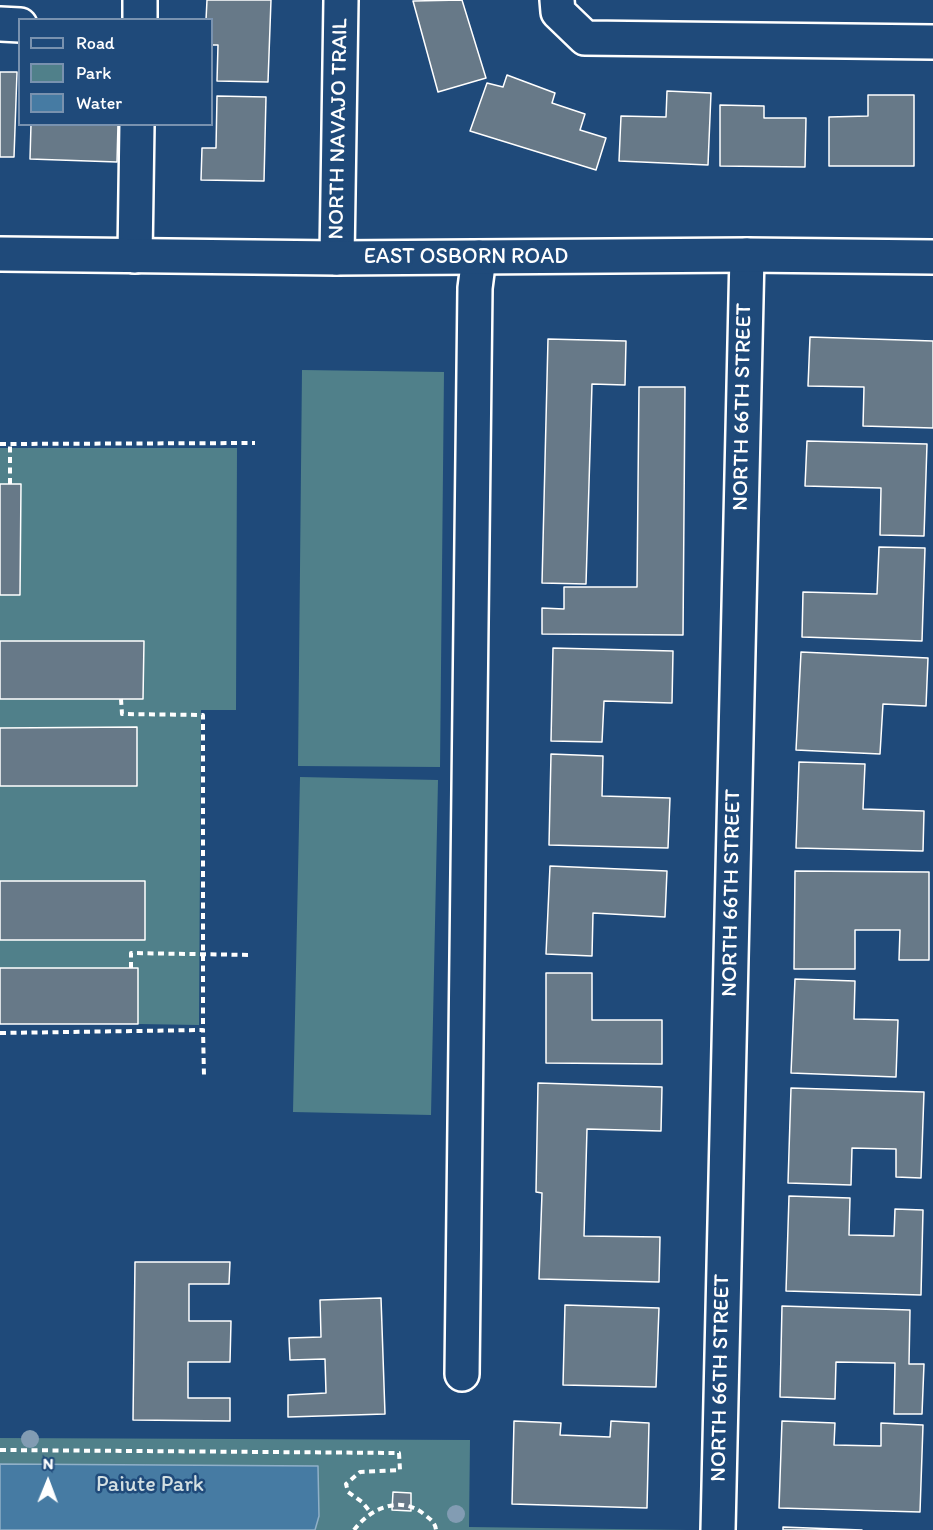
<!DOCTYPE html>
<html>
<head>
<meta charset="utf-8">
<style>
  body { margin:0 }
  #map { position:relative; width:933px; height:1530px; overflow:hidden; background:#1f4a7a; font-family:Itim,sans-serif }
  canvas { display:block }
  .legend { position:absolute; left:18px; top:18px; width:195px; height:108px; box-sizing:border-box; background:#1f4a7a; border:2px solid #7992af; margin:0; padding:8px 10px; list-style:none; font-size:18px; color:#fff }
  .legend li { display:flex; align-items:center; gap:12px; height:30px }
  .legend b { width:30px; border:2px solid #7992af }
  .north { position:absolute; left:18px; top:1452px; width:60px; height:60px; -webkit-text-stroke:4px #1f4a7a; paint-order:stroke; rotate:1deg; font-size:16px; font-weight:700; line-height:24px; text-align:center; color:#fff }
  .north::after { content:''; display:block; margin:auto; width:21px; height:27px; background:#fff; clip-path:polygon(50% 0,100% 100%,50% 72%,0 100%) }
</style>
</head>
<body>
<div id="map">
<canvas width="933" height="1530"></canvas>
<ul class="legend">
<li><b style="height:8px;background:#1f4a7a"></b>Road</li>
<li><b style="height:16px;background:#50808a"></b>Park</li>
<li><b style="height:16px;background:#467ba3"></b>Water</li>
</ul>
<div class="north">N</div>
</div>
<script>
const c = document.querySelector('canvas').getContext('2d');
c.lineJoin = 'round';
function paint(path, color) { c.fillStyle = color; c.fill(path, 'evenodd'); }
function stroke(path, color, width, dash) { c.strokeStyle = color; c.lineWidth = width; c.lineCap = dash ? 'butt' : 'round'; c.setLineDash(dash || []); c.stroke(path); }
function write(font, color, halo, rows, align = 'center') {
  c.font = font + ' Itim,sans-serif'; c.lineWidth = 5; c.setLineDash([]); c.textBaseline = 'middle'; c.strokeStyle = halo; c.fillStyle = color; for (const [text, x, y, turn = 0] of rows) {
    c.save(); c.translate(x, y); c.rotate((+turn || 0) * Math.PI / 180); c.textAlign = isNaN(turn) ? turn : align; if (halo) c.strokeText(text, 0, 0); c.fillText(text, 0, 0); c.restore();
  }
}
const green = new Path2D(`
  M 302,370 L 444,372 L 440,767 L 298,766 Z
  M 0,448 L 237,448 L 236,710 L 201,710 L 199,1025 L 138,1024 L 138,968 L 0,968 L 0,786 L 137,786 L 137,727 L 0,728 L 0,699 L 143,699 L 143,641 L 0,641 L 0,595 L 20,594 L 21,485 L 0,484 Z
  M 300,777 L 438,780 L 431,1115 L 293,1112 Z
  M 0,1438 L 470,1440 L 469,1527 L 687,1530 L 0,1530 Z`);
const water = new Path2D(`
  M 0,1464 L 318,1466 L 319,1516 L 315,1530 L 0,1530 Z`);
const building = new Path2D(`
  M 207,0 L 271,0 L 268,82 L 217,81 L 218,45 L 212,45 L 212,20 L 206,20 Z
  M 462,0 L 486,78 L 438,92 L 413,1 Z
  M 0,72 L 17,72 L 14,157 L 0,157 Z
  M 507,75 L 555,93 L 552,103 L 585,114 L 580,130 L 606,138 L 596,170 L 470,131 L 487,83 L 503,87 Z
  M 667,91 L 711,93 L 708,165 L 619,161 L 621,116 L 666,117 Z
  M 868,95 L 914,95 L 914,166 L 829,166 L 829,117 L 868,116 Z
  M 217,96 L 266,97 L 264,181 L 201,180 L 202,148 L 216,148 Z
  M 720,105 L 764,106 L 764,118 L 806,118 L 805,167 L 720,166 Z
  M 31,124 L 118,124 L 117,162 L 30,159 Z
  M 810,337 L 933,341 L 933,428 L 863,426 L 864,387 L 808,386 Z
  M 548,339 L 626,341 L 625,385 L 592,384 L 586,584 L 542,583 Z
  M 639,387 L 685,387 L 683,635 L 542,634 L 542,608 L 564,609 L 564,587 L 637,587 Z
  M 807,441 L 927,444 L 924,536 L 880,535 L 881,488 L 805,486 Z
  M 0,484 L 21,484 L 20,595 L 0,595 Z
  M 879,547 L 925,548 L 922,641 L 802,637 L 803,592 L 877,594 Z
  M 0,641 L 144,641 L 143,699 L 0,699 Z
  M 553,648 L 673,651 L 672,703 L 604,701 L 602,742 L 551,741 Z
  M 801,652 L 928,658 L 926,706 L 883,704 L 880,754 L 796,750 Z
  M 137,727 L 137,786 L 0,786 L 0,728 Z
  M 551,754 L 603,756 L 602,796 L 670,798 L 668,848 L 549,845 Z
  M 799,762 L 865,764 L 863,809 L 924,811 L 923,851 L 796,848 Z
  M 550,866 L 667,871 L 665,917 L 593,913 L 592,956 L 546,954 Z
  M 795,871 L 929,872 L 929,960 L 899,960 L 900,930 L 855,930 L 855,969 L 794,969 Z
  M 0,881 L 145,881 L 145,940 L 0,940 Z
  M 0,968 L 138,968 L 138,1024 L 0,1024 Z
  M 546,973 L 592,973 L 592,1020 L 662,1020 L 662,1064 L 546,1063 Z
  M 795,979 L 855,981 L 854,1019 L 898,1020 L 896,1077 L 791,1073 Z
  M 538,1083 L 662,1087 L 661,1131 L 587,1129 L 584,1236 L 660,1237 L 659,1282 L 539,1279 L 542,1193 L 536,1192 Z
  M 791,1088 L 924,1092 L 921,1178 L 896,1177 L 896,1149 L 852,1148 L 851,1185 L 788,1183 Z
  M 789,1196 L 850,1198 L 849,1235 L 894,1236 L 895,1209 L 923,1210 L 921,1295 L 786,1291 Z
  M 135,1262 L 230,1262 L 229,1284 L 189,1284 L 189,1321 L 231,1321 L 230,1362 L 188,1362 L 188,1398 L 230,1398 L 230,1421 L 133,1420 Z
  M 381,1298 L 385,1414 L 288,1417 L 288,1395 L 326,1393 L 325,1359 L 290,1360 L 289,1338 L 321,1337 L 320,1300 Z
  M 565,1305 L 659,1308 L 656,1387 L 563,1385 Z
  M 782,1306 L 910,1310 L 909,1364 L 924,1364 L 922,1414 L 894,1414 L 895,1363 L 836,1362 L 835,1399 L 780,1397 Z
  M 514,1421 L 561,1423 L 560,1435 L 610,1437 L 611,1421 L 649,1423 L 647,1508 L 512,1504 Z
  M 782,1421 L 835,1423 L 834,1445 L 881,1446 L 881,1423 L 923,1425 L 920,1512 L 779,1508 Z
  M 393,1492 L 411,1493 L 411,1511 L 392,1510 Z
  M 783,1527 L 862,1530 L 783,1530 Z`);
const path = new Path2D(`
  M 0,444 L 255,443
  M 10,484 L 10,444
  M 121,699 L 122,714 L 203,715 L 203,1030
  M 131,968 L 131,953 L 250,955
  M 0,1033 L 203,1030 L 204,1076
  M 0,1450 L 399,1453 L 400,1470 L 360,1472 L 346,1484 L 348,1492 L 362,1502 L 372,1514
  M 354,1530 C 371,1507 402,1495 425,1515 C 431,1520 435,1522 436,1530`);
const minor = new Path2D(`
  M 557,0 L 558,12 L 585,38 L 933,42
  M 140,20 L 140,0
  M 0,24 L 20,25
  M 135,256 L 137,124
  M 337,258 L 341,0
  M 462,1374 L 475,288 L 479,257
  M 718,1530 L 747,255`);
const major = new Path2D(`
  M 0,254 L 337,258 L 747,255 L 933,257`);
const trees = [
  [30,1439],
  [456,1514]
];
const streetNames = [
  ["NORTH NAVAJO TRAIL",339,129,-89],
  ["EAST OSBORN ROAD",466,257],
  ["NORTH 66TH STREET",743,407,-89],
  ["NORTH 66TH STREET",732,893,-89],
  ["NORTH 66TH STREET",721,1378,-89]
];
const parkNames = [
  ["Paiute Park",150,1485]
];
paint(green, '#50808a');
paint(water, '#467ba3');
stroke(water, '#90b0c8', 1.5);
paint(building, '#677988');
stroke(building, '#fff', 1.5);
stroke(minor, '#fff', 38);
stroke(major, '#fff', 38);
stroke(path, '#fff', 4, [6, 4.5]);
stroke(minor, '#1f4a7a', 33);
stroke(major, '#1f4a7a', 33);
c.fillStyle = '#829cb3';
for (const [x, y] of trees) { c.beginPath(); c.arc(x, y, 9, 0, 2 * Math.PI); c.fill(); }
write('22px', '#fff', '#1f4a7a', streetNames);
write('22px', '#d3dfe2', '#1f4a7a', parkNames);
</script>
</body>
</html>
